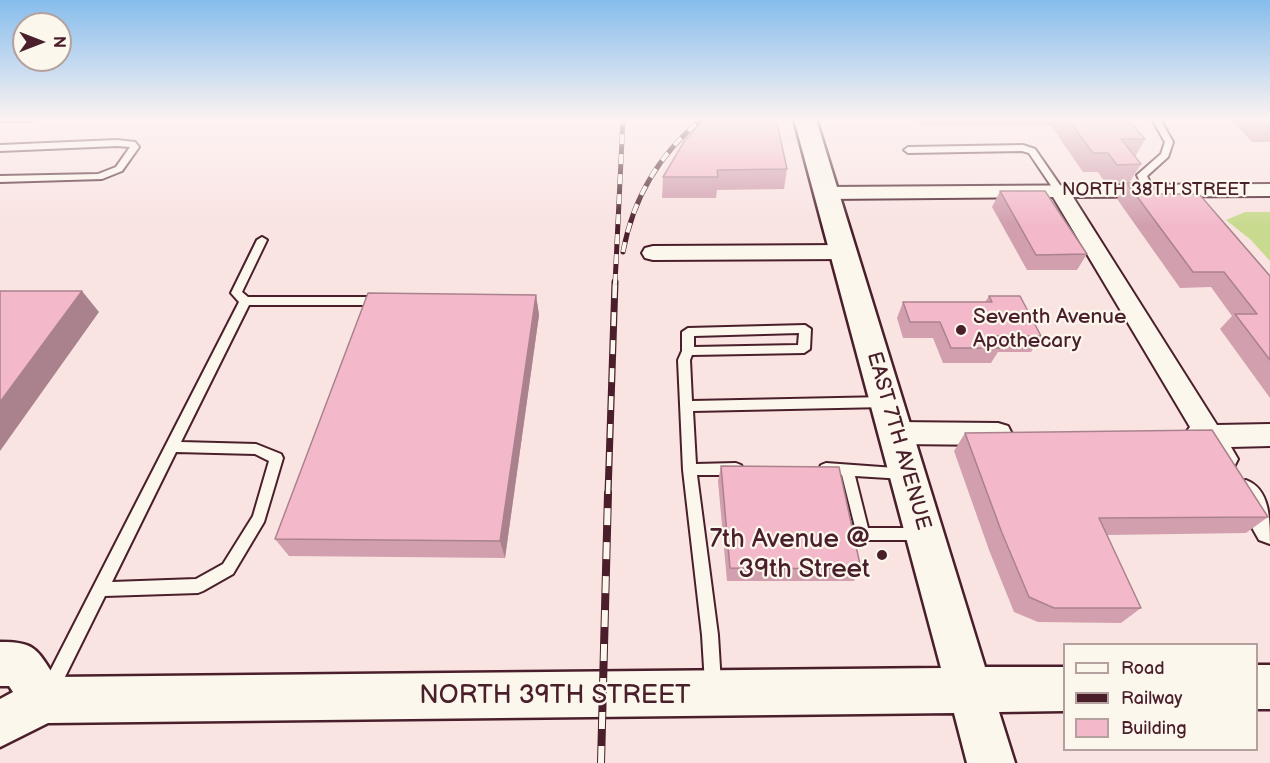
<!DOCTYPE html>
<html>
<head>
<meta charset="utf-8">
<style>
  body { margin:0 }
  #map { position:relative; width:1270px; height:763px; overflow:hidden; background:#f9e4e2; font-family:"Balsamiq Sans",sans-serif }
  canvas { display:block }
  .legend { position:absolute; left:1063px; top:643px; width:195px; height:108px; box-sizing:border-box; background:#fbf7ec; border:2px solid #b4a19f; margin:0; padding:8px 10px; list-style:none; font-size:18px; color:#4a1f2b }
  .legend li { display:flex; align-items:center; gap:12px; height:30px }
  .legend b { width:30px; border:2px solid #b4a19f }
  .north { position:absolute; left:12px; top:12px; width:60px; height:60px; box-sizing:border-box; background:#fbf7ec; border:2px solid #b4a19f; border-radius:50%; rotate:90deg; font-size:16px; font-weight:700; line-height:24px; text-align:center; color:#4a1f2b }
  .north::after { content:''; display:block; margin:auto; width:21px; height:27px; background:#4a1f2b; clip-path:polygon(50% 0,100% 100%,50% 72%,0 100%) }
</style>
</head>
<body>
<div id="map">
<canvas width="1270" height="763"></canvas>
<ul class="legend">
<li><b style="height:8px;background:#fbf7ec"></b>Road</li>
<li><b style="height:8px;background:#4a1f2b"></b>Railway</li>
<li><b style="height:16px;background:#f3b9ca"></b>Building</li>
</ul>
<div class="north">N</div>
</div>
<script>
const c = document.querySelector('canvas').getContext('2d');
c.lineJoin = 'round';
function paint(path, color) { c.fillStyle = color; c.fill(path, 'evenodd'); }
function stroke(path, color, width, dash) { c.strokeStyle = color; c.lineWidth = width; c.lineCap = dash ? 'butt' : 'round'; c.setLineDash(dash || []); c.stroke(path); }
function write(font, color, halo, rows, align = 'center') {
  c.font = font + ' "Balsamiq Sans",sans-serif'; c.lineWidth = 4.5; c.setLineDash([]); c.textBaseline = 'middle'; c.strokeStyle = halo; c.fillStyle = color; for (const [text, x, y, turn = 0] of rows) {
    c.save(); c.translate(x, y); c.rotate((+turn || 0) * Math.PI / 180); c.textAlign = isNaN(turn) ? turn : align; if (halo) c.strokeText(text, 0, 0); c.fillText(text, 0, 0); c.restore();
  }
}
const green = new Path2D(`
  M 1245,212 L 1270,212 L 1270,261 L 1251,240 L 1226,220 Z`);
const lane = new Path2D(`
  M 0,119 L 34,119 L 30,121 L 0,121 Z
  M 1152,119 L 1160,119 L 1173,142 L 1168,157 L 1147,176 L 1154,191 L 1149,194 L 1144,191 L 1137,175 L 1161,154 L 1165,142 Z
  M 117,140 L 135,142 L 139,147 L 122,171 L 102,179 L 0,182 L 0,176 L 98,174 L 116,167 L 130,147 L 117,146 L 0,151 L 0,145 Z
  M 1023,145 L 1035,149 L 1064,191 L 1062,193 L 1056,193 L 1029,153 L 1022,151 L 908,153 L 904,150 L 908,147 Z
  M 262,237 L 267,240 L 242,292 L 248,297 L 379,297 L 384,301 L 379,305 L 249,305 L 181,442 L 256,444 L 281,454 L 283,458 L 264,522 L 233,574 L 203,591 L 198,593 L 105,596 L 55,697 L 49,699 L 43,697 L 41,691 L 43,685 L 239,302 L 231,293 L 257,240 ZM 176,452 L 255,454 L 269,461 L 253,516 L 223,564 L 196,579 L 112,582 Z
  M 805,325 L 811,329 L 810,349 L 804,353 L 692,355 L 690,360 L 692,401 L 886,397 L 890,399 L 892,402 L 890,405 L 886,407 L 693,411 L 696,464 L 736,463 L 741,465 L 743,469 L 741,473 L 736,475 L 697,475 L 718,635 L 721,684 L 719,690 L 713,692 L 707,690 L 705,684 L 702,635 L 683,470 L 678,360 L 682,351 L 682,332 L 688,328 ZM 799,333 L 798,345 L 694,347 L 694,336 Z
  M 826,463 L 909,469 L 911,473 L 909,477 L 904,479 L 855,476 L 868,528 L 921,528 L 926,529 L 928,534 L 926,539 L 921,540 L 863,540 L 858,539 L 842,475 L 821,473 L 819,469 L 821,465 Z`);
const street = new Path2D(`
  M 1270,184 L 1270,196 L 1073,197 L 1217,425 L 1270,424 L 1270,446 L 1231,447 L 1238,459 L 1234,467 L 1224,471 L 1214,467 L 1202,447 L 1187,444 L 1183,436 L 1190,427 L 1053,197 L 827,199 L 820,197 L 817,193 L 820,189 L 827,187 Z
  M 844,245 L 852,247 L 855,252 L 852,257 L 844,259 L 653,260 L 645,258 L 642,253 L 645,248 L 653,246 Z
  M 896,422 L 998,423 L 1008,426 L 1012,434 L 1008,442 L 998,445 L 896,444 L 886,441 L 882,433 L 886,425 Z
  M 1246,480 C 1270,489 1270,519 1270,544 L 1259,540 L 1232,492 L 1236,483 Z`);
const secondary = new Path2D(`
  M 794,119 L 816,119 L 985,667 L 1064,667 L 1064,711 L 999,712 L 1015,763 L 967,763 L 954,713 L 48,723 L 0,747 L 0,699 L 13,692 L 9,686 L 0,686 L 0,642 C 36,642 36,649 55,677 L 941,668 Z
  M 1256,665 L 1270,665 L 1270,709 L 1256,709 Z`);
const railFar2 = new Path2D(`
  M 623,252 C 633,198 659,154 702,119
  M 615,284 L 623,119`);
const railFar1 = new Path2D(`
  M 608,494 L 615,282`);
const rail = new Path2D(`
  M 601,763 L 608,493`);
const wall = new Path2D(`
  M 918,119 L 1127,119 L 1145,139 L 1135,157 L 1141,164 L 1129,183 L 1160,194 L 1270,276 L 1270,398 L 1220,329 L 1232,316 L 1211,287 L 1180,288 L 1117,199 L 1127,183 L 1106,184 L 1098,172 L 1083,172 L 1051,126 L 920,125 Z
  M 1231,119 L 1270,119 L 1270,142 L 1252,142 Z
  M 685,140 L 787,169 L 784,189 L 717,190 L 716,198 L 662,198 L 663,177 Z
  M 1000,191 L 1087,254 L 1077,270 L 1027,270 L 992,207 Z
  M 536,295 L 539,315 L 505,558 L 289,556 L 275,539 Z
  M 989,296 L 1041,336 L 1031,352 L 998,352 L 991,363 L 943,363 L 933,338 L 903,338 L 897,318 L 903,302 L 985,302 Z
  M 965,433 L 1268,517 L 1246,533 L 1107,535 L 1141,608 L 1121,623 L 1038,622 L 1014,612 L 989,550 L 954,451 Z
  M 721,466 L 861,569 L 854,581 L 727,581 L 718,481 Z`);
const shadedWall = new Path2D(`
  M 82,291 L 99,312 L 0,451 L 0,402 Z
  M 536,295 L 539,315 L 505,558 L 500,541 Z`);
const building = new Path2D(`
  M 705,119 L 776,119 L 787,169 L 717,170 L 718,177 L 663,177 L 685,140 Z
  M 1068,119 L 1127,119 L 1145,139 L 1121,139 L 1141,164 L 1117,165 L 1108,153 L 1093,153 Z
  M 1256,119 L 1270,119 L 1270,126 L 1263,126 Z
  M 1127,183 L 1151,183 L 1160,194 L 1199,194 L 1270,276 L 1270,360 L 1235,314 L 1257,314 L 1224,272 L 1193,272 Z
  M 1000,191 L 1045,191 L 1087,254 L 1036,255 Z
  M 0,291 L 82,291 L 0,402 Z
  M 368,293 L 536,295 L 500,541 L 275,539 Z
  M 989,296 L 1020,296 L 1041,336 L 995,336 L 1000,348 L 951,348 L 940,322 L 910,322 L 903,302 L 992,302 Z
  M 1212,430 L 1268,517 L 1099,518 L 1141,608 L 1054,608 L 1029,597 L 1002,533 L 965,433 Z
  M 721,466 L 839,467 L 861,569 L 730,568 Z`);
const markers = [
  [961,330,6,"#4a1f2b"],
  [882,555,6,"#4a1f2b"]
];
const farStreetnames = [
  ["NORTH 38TH STREET",1156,190]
];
const poiNames = [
  ["Seventh Avenue",973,318],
  ["Apothecary",973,342]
];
const streetNames = [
  ["EAST 7TH AVENUE",898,441,74]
];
const nearPoinames = [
  ["7th Avenue @",870,540],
  ["39th Street",870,570]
];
const nearStreetnames = [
  ["NORTH 39TH STREET",555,696]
];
paint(green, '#c8da8e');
stroke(lane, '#4a1f2b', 4);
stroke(street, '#4a1f2b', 4);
stroke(secondary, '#4a1f2b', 5);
paint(lane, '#fbf7ec');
paint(street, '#fbf7ec');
paint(secondary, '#fbf7ec');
stroke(railFar2, '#4a1f2b', 5);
stroke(railFar1, '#4a1f2b', 7);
stroke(rail, '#4a1f2b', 8);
stroke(railFar2, '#fbf7ec', 4, [10]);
stroke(railFar1, '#fbf7ec', 4.5, [14]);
stroke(rail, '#fbf7ec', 6, [17]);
paint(wall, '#d19fae');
paint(shadedWall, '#aa828d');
paint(building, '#f3b9ca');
stroke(building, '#aa828d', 1.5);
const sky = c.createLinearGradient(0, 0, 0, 226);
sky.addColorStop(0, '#86bdec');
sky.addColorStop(0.53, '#fcf3f2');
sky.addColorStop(1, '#fcf3f200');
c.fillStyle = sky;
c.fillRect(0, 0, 1270, 226);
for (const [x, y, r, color] of markers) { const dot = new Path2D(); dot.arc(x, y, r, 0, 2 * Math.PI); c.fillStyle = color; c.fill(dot); stroke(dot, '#fbf7ec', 2); }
write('18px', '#4a1f2b', '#fbf7ec', farStreetnames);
write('21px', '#4a1f2b', '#fbf7ec', poiNames, 'left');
write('21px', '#4a1f2b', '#fbf7ec', streetNames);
write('26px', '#4a1f2b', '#fbf7ec', nearPoinames, 'right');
write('26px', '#4a1f2b', '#fbf7ec', nearStreetnames);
</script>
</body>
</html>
